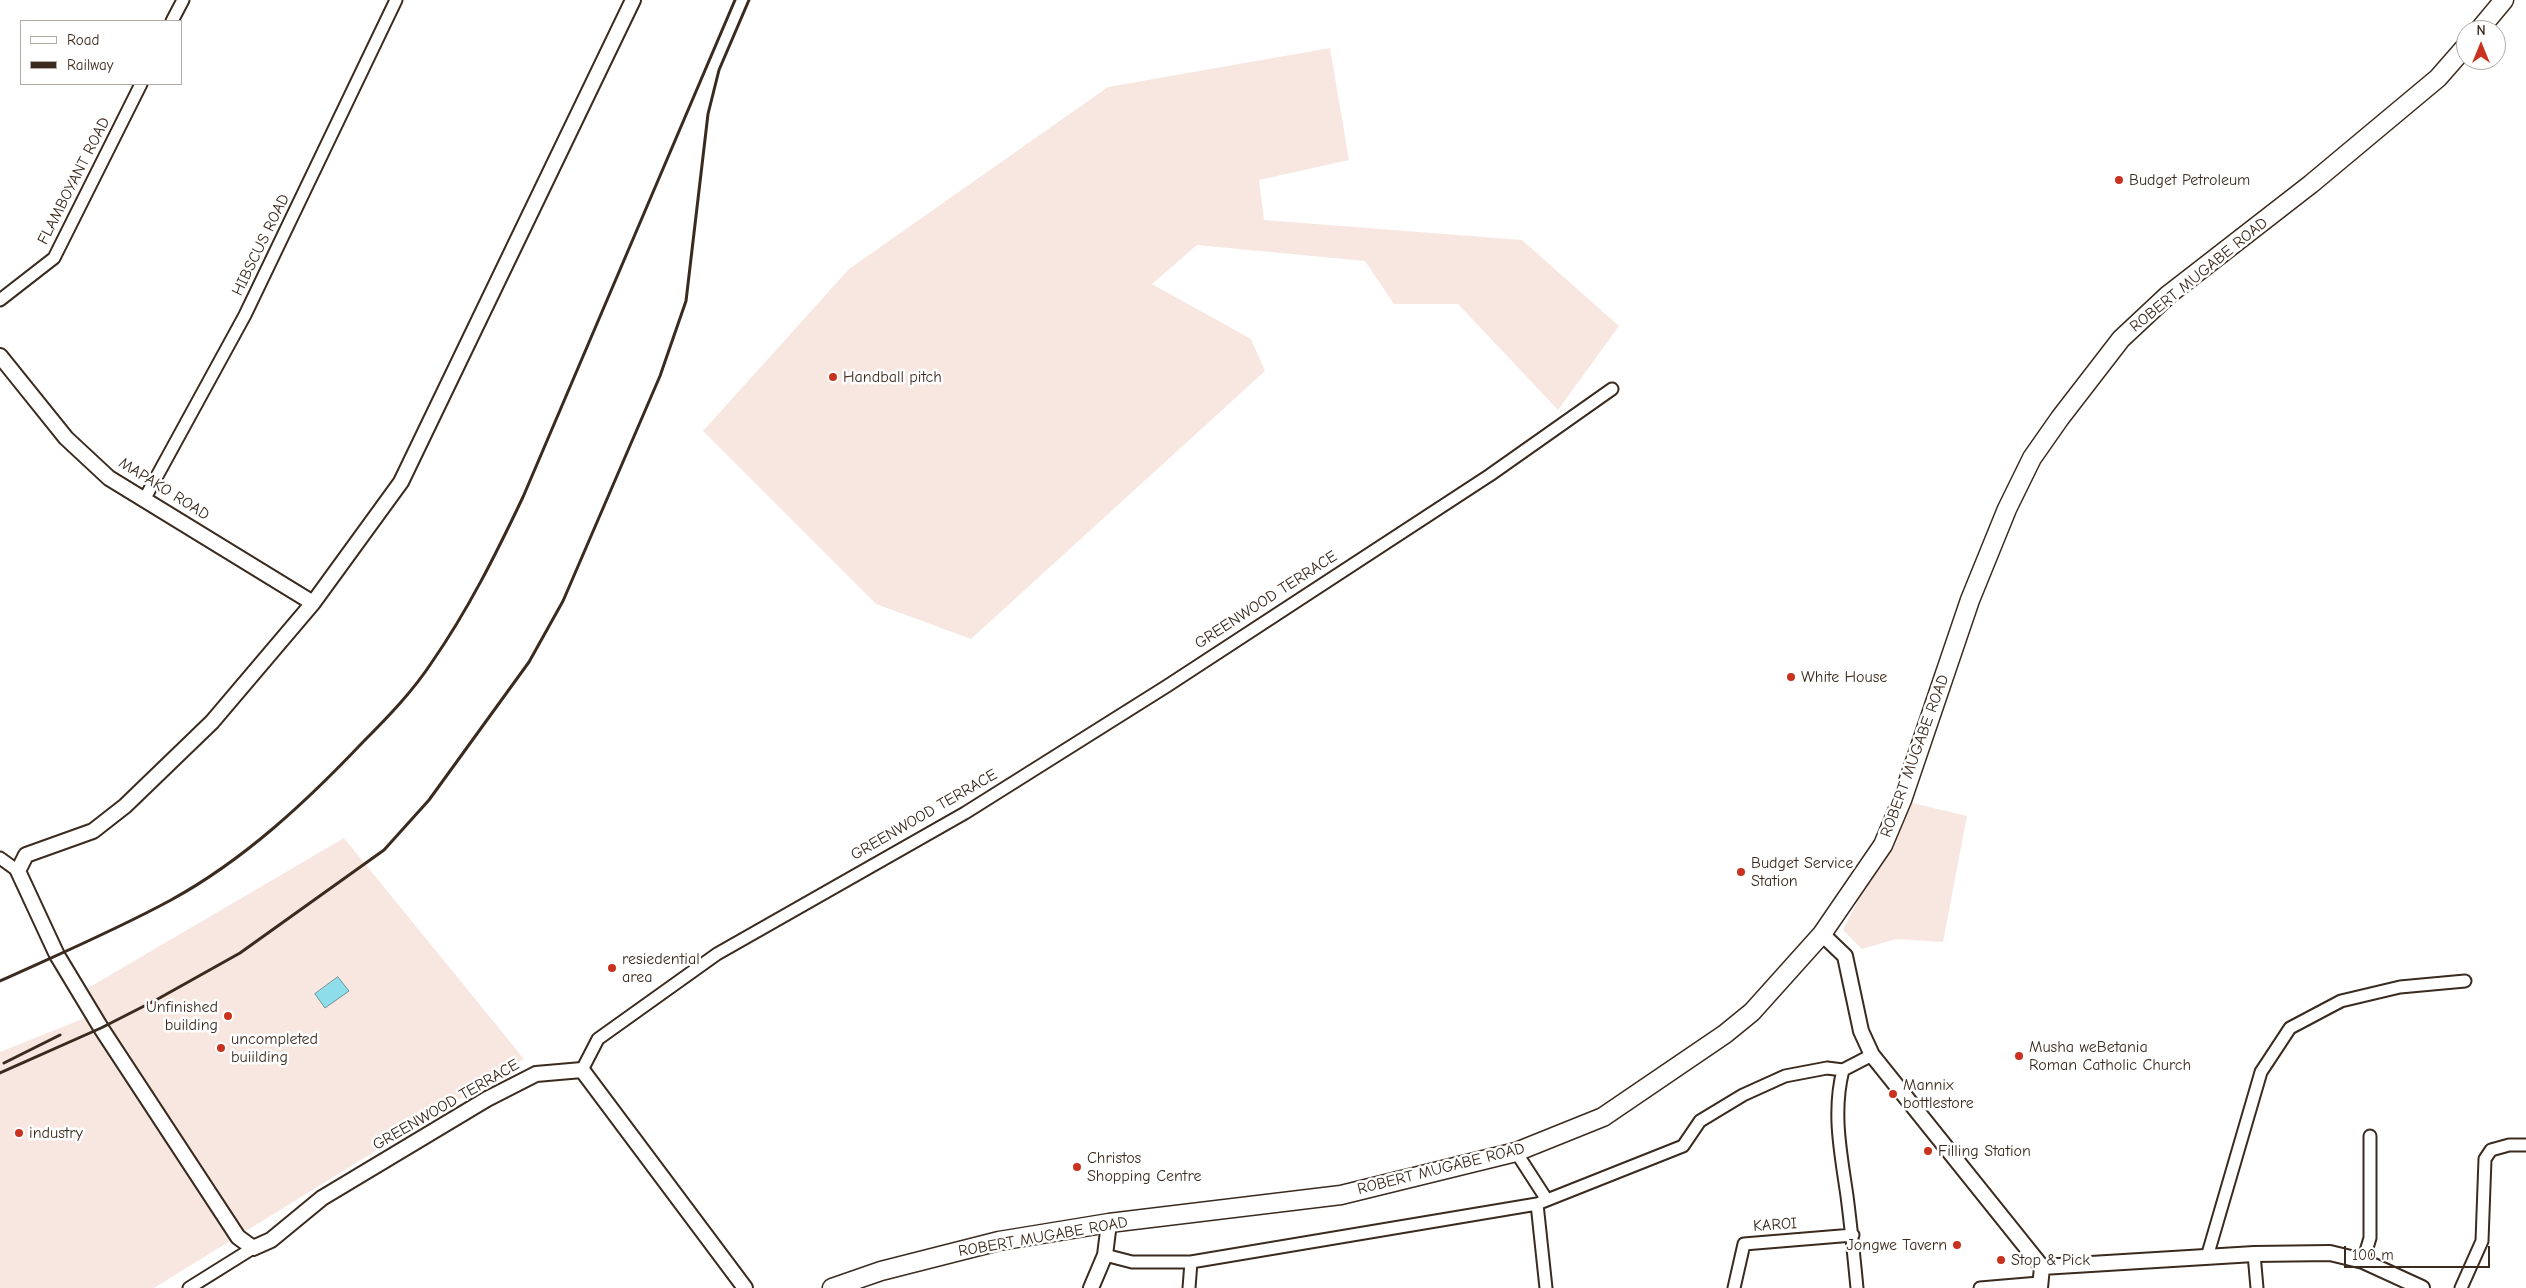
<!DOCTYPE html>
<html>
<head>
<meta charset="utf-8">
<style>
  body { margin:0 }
  #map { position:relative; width:2526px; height:1288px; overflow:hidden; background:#fff; font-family:"Comic Neue",sans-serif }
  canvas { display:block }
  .legend { position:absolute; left:20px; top:20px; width:162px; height:65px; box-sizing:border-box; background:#fff; border:1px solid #b1aaa5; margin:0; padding:6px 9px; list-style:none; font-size:15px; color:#3b2a1e }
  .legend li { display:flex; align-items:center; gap:10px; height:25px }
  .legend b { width:25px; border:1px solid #b1aaa5 }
  .north { position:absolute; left:2456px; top:20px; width:50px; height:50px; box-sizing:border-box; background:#fff; border:1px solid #b1aaa5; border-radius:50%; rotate:0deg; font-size:14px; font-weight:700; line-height:20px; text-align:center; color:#3b2a1e }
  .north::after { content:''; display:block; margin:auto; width:18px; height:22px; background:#c8321e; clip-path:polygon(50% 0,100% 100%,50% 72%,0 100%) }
  .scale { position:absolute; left:2344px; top:1246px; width:146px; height:22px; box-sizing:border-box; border:2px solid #3b2a1e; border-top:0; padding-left:6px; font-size:15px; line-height:18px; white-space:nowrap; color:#3b2a1e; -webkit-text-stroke:4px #fff; paint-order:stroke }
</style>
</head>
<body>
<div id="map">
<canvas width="2526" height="1288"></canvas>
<ul class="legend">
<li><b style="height:6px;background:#fff"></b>Road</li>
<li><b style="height:6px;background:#3b2a1e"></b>Railway</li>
</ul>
<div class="north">N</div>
<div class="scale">100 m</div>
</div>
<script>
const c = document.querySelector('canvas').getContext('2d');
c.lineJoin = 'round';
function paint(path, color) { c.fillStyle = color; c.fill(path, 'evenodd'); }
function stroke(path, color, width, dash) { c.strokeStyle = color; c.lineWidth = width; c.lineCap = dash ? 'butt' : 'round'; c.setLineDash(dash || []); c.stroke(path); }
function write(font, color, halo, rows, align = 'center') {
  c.font = font + ' "Comic Neue",sans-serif'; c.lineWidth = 5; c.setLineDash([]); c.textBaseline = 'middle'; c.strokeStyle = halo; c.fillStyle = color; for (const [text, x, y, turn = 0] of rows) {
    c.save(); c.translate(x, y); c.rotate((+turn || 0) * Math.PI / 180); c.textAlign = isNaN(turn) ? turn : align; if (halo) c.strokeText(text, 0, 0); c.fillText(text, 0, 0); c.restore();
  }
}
const built = new Path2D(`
  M 1330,48 L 1349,160 L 1259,180 L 1264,220 L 1522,240 L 1619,326 L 1558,410 L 1458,304 L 1394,304 L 1365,261 L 1197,245 L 1152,284 L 1251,339 L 1265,371 L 971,639 L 876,604 L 703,431 L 849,269 L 1108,87 Z
  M 1908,802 L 1967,816 L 1943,942 L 1896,939 L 1862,949 L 1843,930 Z
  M 344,838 L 524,1059 L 154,1288 L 0,1288 L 0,1052 L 100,1012 L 88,988 Z`);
const water = new Path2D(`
  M 338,977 L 349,991 L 325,1008 L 315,994 Z`);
const minor = new Path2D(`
  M 172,21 L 183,0
  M 0,300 L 54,258 L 141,84
  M 145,498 L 245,315 L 396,0
  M 0,858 L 18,871
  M 582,1070 L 598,1039 L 717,954 L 965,813 L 1167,686 L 1490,475 L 1612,389
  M 1516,1152 L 1547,1200
  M 1537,1204 L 1546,1288
  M 2254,1254 L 2257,1288
  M 1105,1255 L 1132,1262 L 1191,1262 L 1537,1204 L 1683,1146 L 1700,1121 L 1743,1095 L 1785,1076 L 1827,1068 L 1843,1070
  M 2207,1257 L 2261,1072 L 2290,1028 L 2341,1001 L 2400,987 L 2465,981
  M 2363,1261 L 2370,1238 L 2370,1136
  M 189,1288 L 253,1248
  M 1189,1288 L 1191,1262
  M 1734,1288 L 1744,1244 L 1853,1235
  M 1857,1288 C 1854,1257 1851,1227 1847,1196 C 1841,1154 1832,1113 1843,1070 L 1872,1055
  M 1980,1288 L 2039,1283
  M 2461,1288 L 2482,1241 L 2485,1159 L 2491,1150 L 2509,1145 L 2526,1145`);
const tertiary = new Path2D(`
  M 633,0 L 401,482 L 313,603 L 212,722 L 125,806 L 93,831 L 26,855 L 18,871 L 57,955 L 101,1028 L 238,1237 L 253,1248 L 271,1240 L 322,1198 L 487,1099 L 536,1074 L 582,1070 L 745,1288
  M 0,356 L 66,438 L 109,478 L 313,603
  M 1822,934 L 1845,956 L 1861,1031 L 1872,1055 L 2042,1267 L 2254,1254 L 2330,1253 L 2363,1261 L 2422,1288
  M 1091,1288 L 1105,1255 L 1109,1223
  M 2040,1288 L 2042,1267`);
const primary = new Path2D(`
  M 2479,30 L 2504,0
  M 832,1288 L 881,1271 L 999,1241 L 1109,1223 L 1341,1195 L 1516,1152 L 1603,1117 L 1725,1034 L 1752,1012 L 1822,934 L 1883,845 L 1902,800 L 1970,600 L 2007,509 L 2032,458 L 2060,418 L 2121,339 L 2168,295 L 2311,184 L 2438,78 L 2466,46`);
const rail = new Path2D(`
  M 0,981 C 57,955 116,930 171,900 C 244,860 306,802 363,742 C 388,717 413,691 432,662 C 468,610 496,554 523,497 L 735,0
  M 4,1063 L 60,1035
  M 0,1073 L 101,1028 L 156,1000 L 240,953 L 384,850 L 429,800 L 529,662 L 563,601 L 660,376 L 686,301 L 708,114 L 719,70 L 749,0`);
const markers = [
  [2119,180,5,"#c8321e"],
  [833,377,5,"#c8321e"],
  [1791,677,5,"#c8321e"],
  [1741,872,5,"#c8321e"],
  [612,968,5,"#c8321e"],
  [228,1016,5,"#c8321e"],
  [221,1048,5,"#c8321e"],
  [2019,1056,5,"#c8321e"],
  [1893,1094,5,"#c8321e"],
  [19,1133,5,"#c8321e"],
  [1928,1151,5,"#c8321e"],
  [1077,1167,5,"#c8321e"],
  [1957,1245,5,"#c8321e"],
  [2001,1260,5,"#c8321e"]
];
const poiNames = [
  ["Budget Petroleum",2129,180],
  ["Handball pitch",843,377],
  ["White House",1801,677],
  ["Budget Service",1751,863],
  ["Station",1751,881],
  ["resiedential",622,959],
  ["area",622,977],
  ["Unfinished",218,1007,"right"],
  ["building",218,1025,"right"],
  ["uncompleted",231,1039],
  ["buiilding",231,1057],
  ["Musha weBetania",2029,1047],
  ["Roman Catholic Church",2029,1065],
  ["Mannix",1903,1085],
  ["bottlestore",1903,1103],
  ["industry",29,1133],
  ["Filling Station",1938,1151],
  ["Christos",1087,1158],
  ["Shopping Centre",1087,1176],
  ["Jongwe Tavern",1947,1245,"right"],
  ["Stop & Pick",2011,1260]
];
const streetNames = [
  ["FLAMBOYANT ROAD",74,181,-63],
  ["HIBSCUS ROAD",261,245,-64],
  ["ROBERT MUGABE ROAD",2199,275,-39],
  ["MAPAKO ROAD",164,489,32],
  ["GREENWOOD TERRACE",1266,600,-33],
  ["ROBERT MUGABE ROAD",1915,756,-70],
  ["GREENWOOD TERRACE",924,815,-30],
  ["GREENWOOD TERRACE",446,1105,-30],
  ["ROBERT MUGABE ROAD",1441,1169,-14],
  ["KAROI",1775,1225,-4],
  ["ROBERT MUGABE ROAD",1043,1237,-10]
];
paint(built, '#f7e7e0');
paint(water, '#8dddeb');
stroke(water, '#6c9599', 1);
stroke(minor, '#3b2a1e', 15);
stroke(tertiary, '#3b2a1e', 18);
stroke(primary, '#3b2a1e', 21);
stroke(minor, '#fff', 11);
stroke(tertiary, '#fff', 14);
stroke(primary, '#fff', 18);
stroke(rail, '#3b2a1e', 3);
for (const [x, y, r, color] of markers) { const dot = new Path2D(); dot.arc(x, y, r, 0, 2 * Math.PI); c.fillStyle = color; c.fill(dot); stroke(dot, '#fff', 2); }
write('16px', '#3b2a1e', '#fff', poiNames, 'left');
write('16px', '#3b2a1e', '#fff', streetNames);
</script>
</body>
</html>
